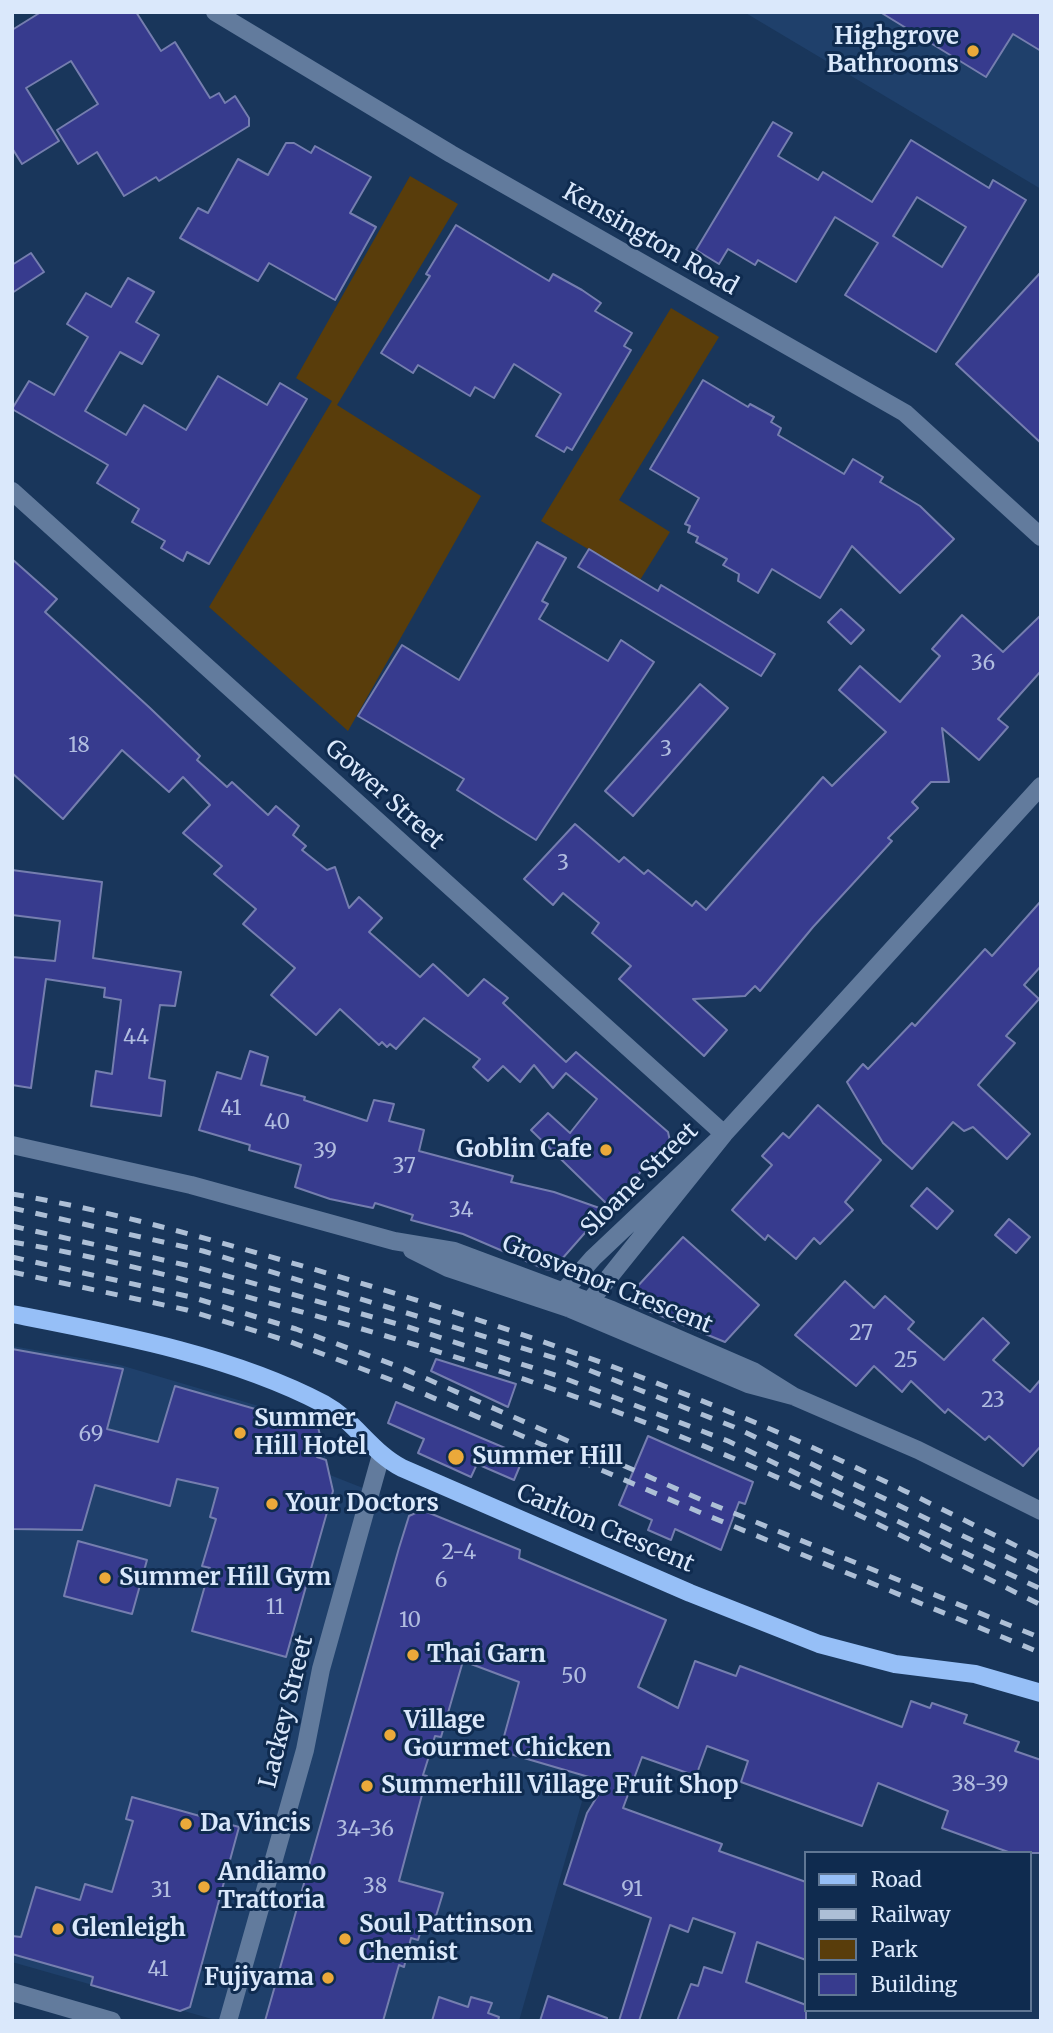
<!DOCTYPE html>
<html>
<head>
<meta charset="utf-8">
<style>
  body { margin:0 }
  #map { position:relative; width:1053px; height:2033px; overflow:hidden; background:#19365b; font-family:Merriweather,serif }
  canvas { display:block }
  .frame { position:absolute; inset:0; border:14px solid #dae8fb; pointer-events:none }
  .legend { position:absolute; left:804px; top:1851px; width:228px; height:161px; box-sizing:border-box; background:#0f2b4f; border:2px solid #607794; margin:0; padding:9px 12px; list-style:none; font-size:21px; color:#dae8fb }
  .legend li { display:flex; align-items:center; gap:14px; height:35px }
  .legend b { width:35px; border:2px solid #607794 }
</style>
</head>
<body>
<div id="map">
<canvas width="1053" height="2033"></canvas>
<div class="frame"></div>
<ul class="legend">
<li><b style="height:9px;background:#96bff7"></b>Road</li>
<li><b style="height:9px;background:#adbfd6"></b>Railway</li>
<li><b style="height:19px;background:#593d0b"></b>Park</li>
<li><b style="height:19px;background:#373b8e"></b>Building</li>
</ul>
</div>
<script>
const c = document.querySelector('canvas').getContext('2d');
c.lineJoin = 'round';
function paint(path, color) { c.fillStyle = color; c.fill(path, 'evenodd'); }
function stroke(path, color, width, dash) { c.strokeStyle = color; c.lineWidth = width; c.lineCap = dash ? 'butt' : 'round'; c.setLineDash(dash || []); c.stroke(path); }
function write(font, color, halo, rows, align = 'center') {
  c.font = font + ' Merriweather,serif'; c.lineWidth = 6; c.setLineDash([]); c.textBaseline = 'middle'; c.strokeStyle = halo; c.fillStyle = color; for (const [text, x, y, turn = 0] of rows) {
    c.save(); c.translate(x, y); c.rotate((+turn || 0) * Math.PI / 180); c.textAlign = isNaN(turn) ? turn : align; if (halo) c.strokeText(text, 0, 0); c.fillText(text, 0, 0); c.restore();
  }
}
const built = new Path2D(`
  M 744,12 L 1041,12 L 1041,189 L 967,145 Z
  M 12,1346 L 120,1365 L 316,1423 L 330,1475 L 520,1550 L 491,1671 L 519,1682 L 500,1751 L 589,1777 L 519,2021 L 219,2021 L 12,1962 Z`);
const green = new Path2D(`
  M 410,176 L 458,204 L 337,405 L 481,496 L 348,731 L 209,607 L 332,401 L 296,378 Z
  M 671,308 L 719,337 L 619,500 L 670,532 L 640,580 L 541,521 Z`);
const building = new Path2D(`
  M 41,12 L 136,12 L 161,51 L 175,42 L 210,98 L 219,93 L 225,103 L 235,96 L 249,118 L 249,126 L 159,181 L 156,177 L 124,196 L 97,152 L 78,164 L 57,130 L 98,104 L 71,61 L 26,88 L 59,141 L 22,164 L 12,148 L 12,30 Z
  M 880,12 L 1041,12 L 1041,51 L 1013,34 L 986,77 Z
  M 773,122 L 792,133 L 778,156 L 818,180 L 823,172 L 872,202 L 911,140 L 989,188 L 993,180 L 1026,200 L 936,352 L 845,295 L 878,243 L 835,217 L 796,282 L 758,260 L 755,265 L 728,249 L 719,264 L 696,250 ZM 917,197 L 966,227 L 942,267 L 893,236 Z
  M 286,143 L 294,143 L 311,153 L 315,146 L 371,177 L 350,213 L 376,227 L 335,300 L 269,263 L 258,281 L 180,238 L 198,208 L 208,213 L 238,159 L 268,175 Z
  M 456,225 L 549,281 L 553,274 L 582,290 L 601,303 L 595,311 L 632,333 L 624,346 L 631,350 L 572,450 L 567,447 L 564,452 L 536,436 L 561,394 L 514,364 L 494,398 L 475,387 L 470,396 L 418,365 L 413,373 L 381,353 L 430,276 L 426,274 Z
  M 31,253 L 44,272 L 12,293 L 12,265 Z
  M 1041,272 L 1041,443 L 956,364 Z
  M 128,278 L 154,292 L 136,322 L 159,335 L 142,364 L 120,352 L 85,411 L 126,435 L 144,405 L 186,430 L 218,376 L 267,405 L 280,383 L 307,399 L 209,564 L 187,552 L 183,561 L 161,548 L 165,541 L 132,522 L 139,509 L 97,483 L 108,465 L 12,409 L 29,381 L 54,395 L 88,337 L 67,324 L 86,293 L 111,307 Z
  M 703,380 L 748,407 L 750,404 L 774,417 L 771,422 L 781,428 L 778,435 L 844,474 L 853,459 L 883,477 L 880,482 L 920,506 L 954,539 L 900,593 L 852,546 L 820,598 L 772,569 L 758,593 L 738,581 L 739,574 L 723,565 L 727,559 L 696,542 L 698,537 L 688,532 L 690,526 L 685,524 L 699,498 L 650,469 Z
  M 537,542 L 566,558 L 542,601 L 548,604 L 539,619 L 608,661 L 621,640 L 654,662 L 536,840 L 457,790 L 464,779 L 358,716 L 402,645 L 459,680 Z
  M 589,549 L 658,591 L 661,585 L 775,654 L 761,676 L 578,567 Z
  M 12,559 L 57,599 L 45,612 L 150,708 L 200,756 L 197,760 L 227,787 L 232,782 L 268,815 L 276,806 L 299,826 L 293,835 L 306,846 L 302,850 L 327,870 L 335,867 L 349,908 L 359,897 L 382,918 L 369,932 L 420,977 L 433,964 L 468,996 L 484,979 L 508,998 L 503,1003 L 566,1062 L 576,1052 L 668,1132 L 670,1141 L 657,1152 L 611,1208 L 531,1130 L 548,1113 L 570,1133 L 597,1099 L 566,1073 L 553,1088 L 534,1065 L 520,1082 L 503,1066 L 488,1081 L 473,1067 L 480,1059 L 424,1018 L 396,1049 L 390,1044 L 387,1047 L 382,1042 L 379,1045 L 340,1009 L 316,1035 L 271,995 L 295,968 L 243,924 L 256,909 L 214,874 L 222,866 L 183,833 L 210,805 L 183,777 L 169,792 L 122,750 L 63,819 L 12,773 Z
  M 841,609 L 864,630 L 851,644 L 828,622 Z
  M 962,615 L 1003,652 L 1041,615 L 1041,671 L 998,719 L 1008,727 L 979,760 L 942,728 L 949,782 L 931,782 L 912,802 L 918,808 L 888,838 L 892,841 L 813,927 L 760,991 L 755,986 L 745,996 L 693,999 L 727,1030 L 704,1056 L 619,979 L 631,966 L 592,933 L 599,923 L 563,893 L 553,905 L 524,879 L 575,824 L 619,862 L 624,857 L 644,874 L 648,870 L 692,906 L 696,901 L 706,910 L 823,777 L 832,786 L 886,732 L 839,690 L 860,666 L 900,702 L 940,656 L 932,649 Z
  M 700,684 L 728,708 L 633,816 L 605,791 Z
  M 12,870 L 102,882 L 93,958 L 181,972 L 175,1006 L 160,1005 L 149,1078 L 165,1081 L 161,1116 L 91,1106 L 96,1071 L 112,1074 L 121,1000 L 104,997 L 105,988 L 46,979 L 31,1088 L 12,1085 L 12,957 L 55,961 L 60,921 L 12,915 Z
  M 1041,901 L 1041,966 L 1024,985 L 1039,999 L 1006,1036 L 1015,1043 L 978,1085 L 1030,1134 L 1007,1159 L 973,1127 L 964,1131 L 953,1122 L 912,1169 L 883,1143 L 847,1082 L 863,1064 L 868,1069 L 912,1023 L 915,1026 L 985,949 L 992,956 Z
  M 250,1051 L 268,1057 L 261,1085 L 305,1097 L 304,1100 L 367,1121 L 374,1100 L 394,1104 L 389,1121 L 424,1130 L 419,1151 L 513,1176 L 511,1182 L 554,1192 L 605,1210 L 554,1268 L 547,1270 L 463,1234 L 411,1220 L 413,1215 L 375,1203 L 373,1208 L 330,1199 L 295,1187 L 301,1165 L 249,1150 L 250,1145 L 199,1130 L 217,1072 L 241,1079 Z
  M 818,1105 L 881,1160 L 845,1202 L 853,1210 L 820,1244 L 814,1238 L 796,1259 L 768,1235 L 765,1240 L 732,1210 L 772,1165 L 762,1156 L 783,1133 L 789,1138 Z
  M 927,1188 L 953,1211 L 937,1229 L 911,1206 Z
  M 1009,1219 L 1030,1237 L 1016,1253 L 995,1235 Z
  M 683,1237 L 759,1305 L 725,1342 L 639,1307 L 635,1289 Z
  M 845,1281 L 874,1308 L 885,1296 L 914,1322 L 908,1329 L 944,1360 L 983,1318 L 1009,1343 L 993,1360 L 1030,1392 L 1041,1379 L 1041,1446 L 1023,1466 L 989,1436 L 985,1440 L 948,1409 L 945,1413 L 911,1381 L 902,1392 L 874,1366 L 856,1386 L 795,1335 Z
  M 12,1349 L 123,1369 L 107,1429 L 158,1442 L 175,1386 L 318,1427 L 321,1439 L 317,1457 L 326,1460 L 333,1491 L 286,1657 L 192,1631 L 210,1568 L 202,1566 L 216,1519 L 210,1517 L 218,1488 L 177,1479 L 170,1506 L 95,1485 L 82,1530 L 12,1529 Z
  M 436,1359 L 516,1384 L 508,1407 L 431,1371 Z
  M 396,1402 L 524,1456 L 514,1480 L 477,1464 L 471,1477 L 418,1453 L 424,1439 L 388,1423 Z
  M 648,1436 L 753,1482 L 745,1504 L 739,1502 L 721,1550 L 675,1529 L 671,1540 L 648,1530 L 652,1520 L 619,1505 Z
  M 422,1510 L 520,1550 L 519,1558 L 666,1620 L 638,1687 L 678,1708 L 695,1661 L 736,1676 L 740,1666 L 902,1727 L 911,1701 L 930,1708 L 932,1703 L 967,1715 L 964,1723 L 1019,1742 L 1015,1751 L 1041,1760 L 1041,1853 L 1011,1853 L 942,1828 L 948,1811 L 878,1783 L 862,1826 L 741,1782 L 748,1761 L 707,1746 L 696,1776 L 642,1757 L 623,1808 L 722,1844 L 719,1851 L 806,1882 L 806,1960 L 757,1942 L 746,1982 L 806,2005 L 806,2021 L 677,2021 L 691,1984 L 698,1986 L 704,1967 L 722,1973 L 735,1933 L 693,1918 L 688,1932 L 670,1925 L 639,2021 L 619,2021 L 651,1918 L 564,1884 L 587,1813 L 606,1782 L 500,1751 L 519,1682 L 463,1661 L 441,1737 L 435,1736 L 429,1756 L 423,1775 L 427,1776 L 399,1881 L 443,1893 L 436,1916 L 426,1914 L 418,1940 L 411,1938 L 404,1967 L 399,1965 L 383,2021 L 265,2021 L 399,1548 L 409,1516 Z
  M 78,1541 L 147,1560 L 132,1614 L 64,1596 Z
  M 132,1797 L 239,1827 L 190,2007 L 180,2011 L 91,1985 L 93,1977 L 12,1954 L 12,1936 L 21,1937 L 36,1887 L 80,1900 L 85,1884 L 112,1892 L 133,1821 L 126,1819 Z
  M 548,1996 L 607,2018 L 607,2021 L 540,2021 Z
  M 439,1997 L 468,2007 L 471,1997 L 492,2003 L 488,2013 L 499,2017 L 498,2021 L 432,2021 Z`);
const minor = new Path2D(`
  M 215,12 L 451,154 L 905,413 L 1041,537
  M 12,491 L 724,1134
  M 724,1134 L 593,1258 L 564,1291 L 568,1308 L 590,1301 L 724,1134 L 1041,786
  M 12,1145 L 191,1185 L 394,1241 L 454,1251 L 612,1310 L 753,1371 L 793,1396
  M 412,1250 L 448,1268 L 568,1308 L 748,1384 L 793,1396 L 918,1450 L 1041,1511
  M 12,1992 L 112,2021
  M 228,2021 L 305,1750 L 321,1669 L 381,1455`);
const major = new Path2D(`
  M 12,1314 C 115,1334 231,1355 324,1404 C 355,1421 371,1452 402,1468 L 690,1593 L 819,1644 L 895,1664 L 975,1674 L 1041,1693`);
const rail = new Path2D(`
  M 12,1194 C 112,1211 209,1239 306,1267 C 452,1309 596,1357 737,1415 C 840,1457 941,1509 1041,1558
  M 12,1208 L 203,1251 L 568,1362 L 734,1427 L 1041,1573
  M 12,1226 L 199,1268 L 408,1327 L 561,1377 L 728,1441 L 1041,1589
  M 12,1242 C 103,1257 191,1281 280,1306 C 430,1347 579,1393 723,1454 C 831,1499 936,1553 1041,1605
  M 12,1257 L 191,1297 L 296,1329 L 400,1367 L 704,1501 L 1041,1638
  M 12,1272 L 187,1310 L 291,1342 L 394,1381 L 699,1512 L 1041,1653`);
const markers = [
  [973,51,7,"#eba93a"],
  [606,1150,7,"#eba93a"],
  [240,1433,7,"#eba93a"],
  [456,1457,9,"#eba93a"],
  [272,1504,7,"#eba93a"],
  [105,1578,7,"#eba93a"],
  [413,1655,7,"#eba93a"],
  [390,1735,7,"#eba93a"],
  [367,1786,7,"#eba93a"],
  [186,1824,7,"#eba93a"],
  [204,1887,7,"#eba93a"],
  [58,1929,7,"#eba93a"],
  [345,1939,7,"#eba93a"],
  [328,1978,7,"#eba93a"]
];
const numberNames = [
  ["36",983,664],
  ["18",79,746],
  ["3",666,750],
  ["3",563,864],
  ["44",136,1038],
  ["41",231,1109],
  ["40",277,1123],
  ["39",325,1152],
  ["37",404,1167],
  ["34",461,1211],
  ["27",861,1334],
  ["25",906,1361],
  ["23",993,1401],
  ["69",91,1435],
  ["2-4",459,1553],
  ["6",441,1581],
  ["11",275,1608],
  ["10",410,1621],
  ["50",574,1677],
  ["38-39",980,1785],
  ["34-36",365,1830],
  ["38",375,1887],
  ["91",632,1890],
  ["31",161,1891],
  ["41",158,1970]
];
const poiNames = [
  ["Highgrove",959,37,"right"],
  ["Bathrooms",959,65,"right"],
  ["Goblin Cafe",592,1150,"right"],
  ["Summer",254,1419],
  ["Hill Hotel",254,1447],
  ["Summer Hill",472,1457],
  ["Your Doctors",286,1504],
  ["Summer Hill Gym",119,1578],
  ["Thai Garn",427,1655],
  ["Village",404,1721],
  ["Gourmet Chicken",404,1749],
  ["Summerhill Village Fruit Shop",381,1786],
  ["Da Vincis",200,1824],
  ["Andiamo",218,1873],
  ["Trattoria",218,1901],
  ["Soul Pattinson",359,1925],
  ["Chemist",359,1953],
  ["Glenleigh",72,1929],
  ["Fujiyama",314,1978,"right"]
];
const streetNames = [
  ["Kensington Road",650,240,30],
  ["Gower Street",384,795,42],
  ["Sloane Street",640,1180,-44],
  ["Grosvenor Crescent",607,1285,22],
  ["Carlton Crescent",605,1529,23],
  ["Lackey Street",287,1712,-76]
];
paint(built, '#1f406b');
paint(green, '#593d0b');
paint(building, '#373b8e');
stroke(building, '#757eaf', 2);
stroke(minor, '#627b9d', 18);
stroke(major, '#96bff7', 18);
stroke(rail, '#adbfd6', 5, [12, 12]);
for (const [x, y, r, color] of markers) { const dot = new Path2D(); dot.arc(x, y, r, 0, 2 * Math.PI); c.fillStyle = color; c.fill(dot); stroke(dot, '#0f2b4f', 2.5); }
write('21px', '#b1bde0', null, numberNames);
write('bold 24px', '#dae8fb', '#0f2b4f', poiNames, 'left');
write('24px', '#dae8fb', '#0f2b4f', streetNames);
</script>
</body>
</html>
